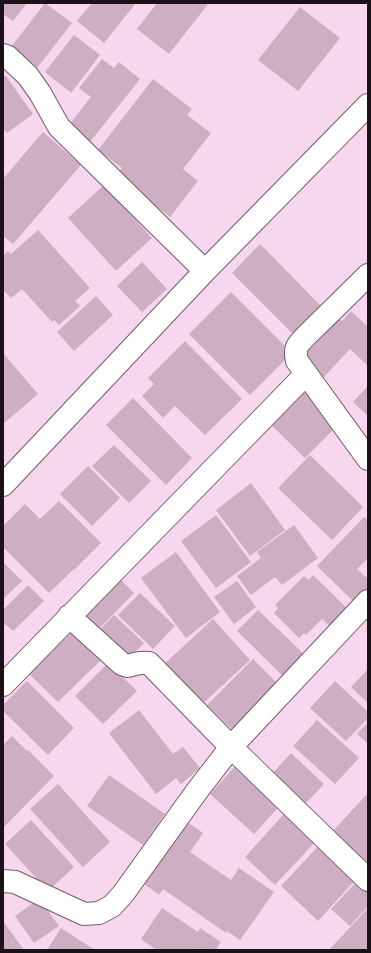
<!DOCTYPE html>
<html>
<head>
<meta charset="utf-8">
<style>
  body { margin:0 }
  #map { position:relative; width:371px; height:953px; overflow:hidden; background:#f7d7ed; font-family:"Exo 2",sans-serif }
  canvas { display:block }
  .frame { position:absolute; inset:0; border:4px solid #1c1119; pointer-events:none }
</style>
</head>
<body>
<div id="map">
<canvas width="371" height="953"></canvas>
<div class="frame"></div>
</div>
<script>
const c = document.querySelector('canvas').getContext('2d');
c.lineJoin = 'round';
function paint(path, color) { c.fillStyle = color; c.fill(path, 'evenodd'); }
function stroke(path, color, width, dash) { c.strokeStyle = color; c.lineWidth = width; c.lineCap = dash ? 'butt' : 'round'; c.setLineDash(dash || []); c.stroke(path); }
const building = new Path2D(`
  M 3,3 L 27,3 L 13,21 L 3,14 Z
  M 45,3 L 72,23 L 37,68 L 11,47 Z
  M 92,3 L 136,3 L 104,43 L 77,21 Z
  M 157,3 L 209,3 L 169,54 L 137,29 Z
  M 300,7 L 340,38 L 298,91 L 258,60 Z
  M 74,35 L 100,55 L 71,93 L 45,72 Z
  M 102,59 L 114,68 L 119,62 L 140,79 L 86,147 L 65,130 L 91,97 L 79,88 Z
  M 6,76 L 33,114 L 7,133 L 3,128 L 3,77 Z
  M 153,79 L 192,109 L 187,115 L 211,133 L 183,169 L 198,181 L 170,217 L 116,175 L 122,168 L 98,150 Z
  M 43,132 L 81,165 L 13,244 L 3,236 L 3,179 Z
  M 104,185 L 152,238 L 116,271 L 68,218 Z
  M 38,230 L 90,288 L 75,301 L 80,306 L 59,325 L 54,320 L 52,322 L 22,289 L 11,298 L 3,290 L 3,256 L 8,251 L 11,254 Z
  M 260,244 L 323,308 L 295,336 L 232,273 Z
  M 142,262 L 167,289 L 142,312 L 117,286 Z
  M 231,292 L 292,353 L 250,395 L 189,334 Z
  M 96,296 L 113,315 L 74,351 L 57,332 Z
  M 351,311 L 368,327 L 368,366 L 350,349 L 322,379 L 301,359 L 339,319 L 342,321 Z
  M 185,341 L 242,399 L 205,435 L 175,406 L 163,418 L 142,396 L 154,384 L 148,378 Z
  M 3,353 L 38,394 L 3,424 Z
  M 297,385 L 337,426 L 305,458 L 264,418 Z
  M 368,386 L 368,416 L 353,402 Z
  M 133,398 L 192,458 L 166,485 L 106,425 Z
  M 114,445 L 151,481 L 129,503 L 92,466 Z
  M 310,455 L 363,507 L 332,540 L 278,488 Z
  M 88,466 L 120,498 L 92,526 L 60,494 Z
  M 251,483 L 285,530 L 250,556 L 216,510 Z
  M 59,501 L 101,543 L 75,569 L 74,569 L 49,593 L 3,547 L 3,526 L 25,504 L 40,519 Z
  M 216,515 L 251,562 L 216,588 L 181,541 Z
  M 364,517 L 368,520 L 368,558 L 357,569 L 368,579 L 368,588 L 354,602 L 317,566 Z
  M 294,525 L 318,558 L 282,585 L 275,577 L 251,595 L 237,576 L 261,558 L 257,552 Z
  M 176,552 L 220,612 L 186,638 L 141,578 Z
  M 3,562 L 22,581 L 3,599 Z
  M 114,573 L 134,593 L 95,633 L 74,614 Z
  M 313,575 L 352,613 L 335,631 L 322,619 L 306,635 L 304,633 L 299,638 L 274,613 L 278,608 L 275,605 L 304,576 L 309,580 Z
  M 237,581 L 256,607 L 234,624 L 214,597 Z
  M 28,585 L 44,601 L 13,631 L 3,622 L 3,610 Z
  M 140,593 L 175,626 L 153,649 L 118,615 Z
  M 258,610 L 310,660 L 289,682 L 237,631 Z
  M 114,615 L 144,643 L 125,663 L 95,635 Z
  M 213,619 L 250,660 L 197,709 L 160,668 Z
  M 75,629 L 104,657 L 58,702 L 29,674 Z
  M 253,659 L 284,690 L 239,736 L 207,705 Z
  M 108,663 L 137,691 L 103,724 L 75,696 Z
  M 368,669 L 368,703 L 351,687 Z
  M 27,681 L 74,728 L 48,755 L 3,711 L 3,705 Z
  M 335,681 L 368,712 L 368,718 L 346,741 L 310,708 Z
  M 139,710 L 173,754 L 183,747 L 200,768 L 181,784 L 176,778 L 156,794 L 109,733 Z
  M 317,720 L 359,758 L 335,784 L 293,746 Z
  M 368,722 L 368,744 L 357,734 Z
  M 12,736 L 27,751 L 28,750 L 54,776 L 3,828 L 3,745 Z
  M 291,753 L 324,784 L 304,805 L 271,775 Z
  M 240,761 L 284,801 L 254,834 L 210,794 Z
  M 109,775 L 165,814 L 143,845 L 87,806 Z
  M 58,784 L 110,842 L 83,867 L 30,809 Z
  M 368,793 L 368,871 L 330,834 Z
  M 285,813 L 316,841 L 275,885 L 245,857 Z
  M 181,818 L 203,833 L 190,852 L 231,880 L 239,868 L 274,892 L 240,940 L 227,931 L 226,933 L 163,889 L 159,895 L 137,879 Z
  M 31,820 L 74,867 L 48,891 L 5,844 Z
  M 323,841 L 360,875 L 318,921 L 281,886 Z
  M 361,877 L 368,883 L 368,906 L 350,926 L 331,909 Z
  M 39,899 L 59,926 L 34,943 L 15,916 Z
  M 162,908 L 198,932 L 200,928 L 221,942 L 216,950 L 202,950 L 200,948 L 198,950 L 156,950 L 141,939 Z
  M 368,908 L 368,950 L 329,950 Z
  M 3,921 L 24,950 L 3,950 Z
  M 61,928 L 95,950 L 47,950 Z`);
const minor = new Path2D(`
  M 3,55 L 8,57 L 28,76 L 40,93 L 59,127 L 205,271
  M 368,275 L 306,336 C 297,345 294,348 297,361 L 368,459
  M 3,485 L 205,271 L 368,105
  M 69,616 L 122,664 L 128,666 C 136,663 141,662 149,663 L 231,747 L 368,880
  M 3,685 L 306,374
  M 3,881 L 15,882 L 84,914 L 99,913 L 112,906 L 123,894 L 197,791 L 231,747 L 368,601`);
paint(building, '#cdaec3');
stroke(minor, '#75596c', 24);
stroke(minor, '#fff', 22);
</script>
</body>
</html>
